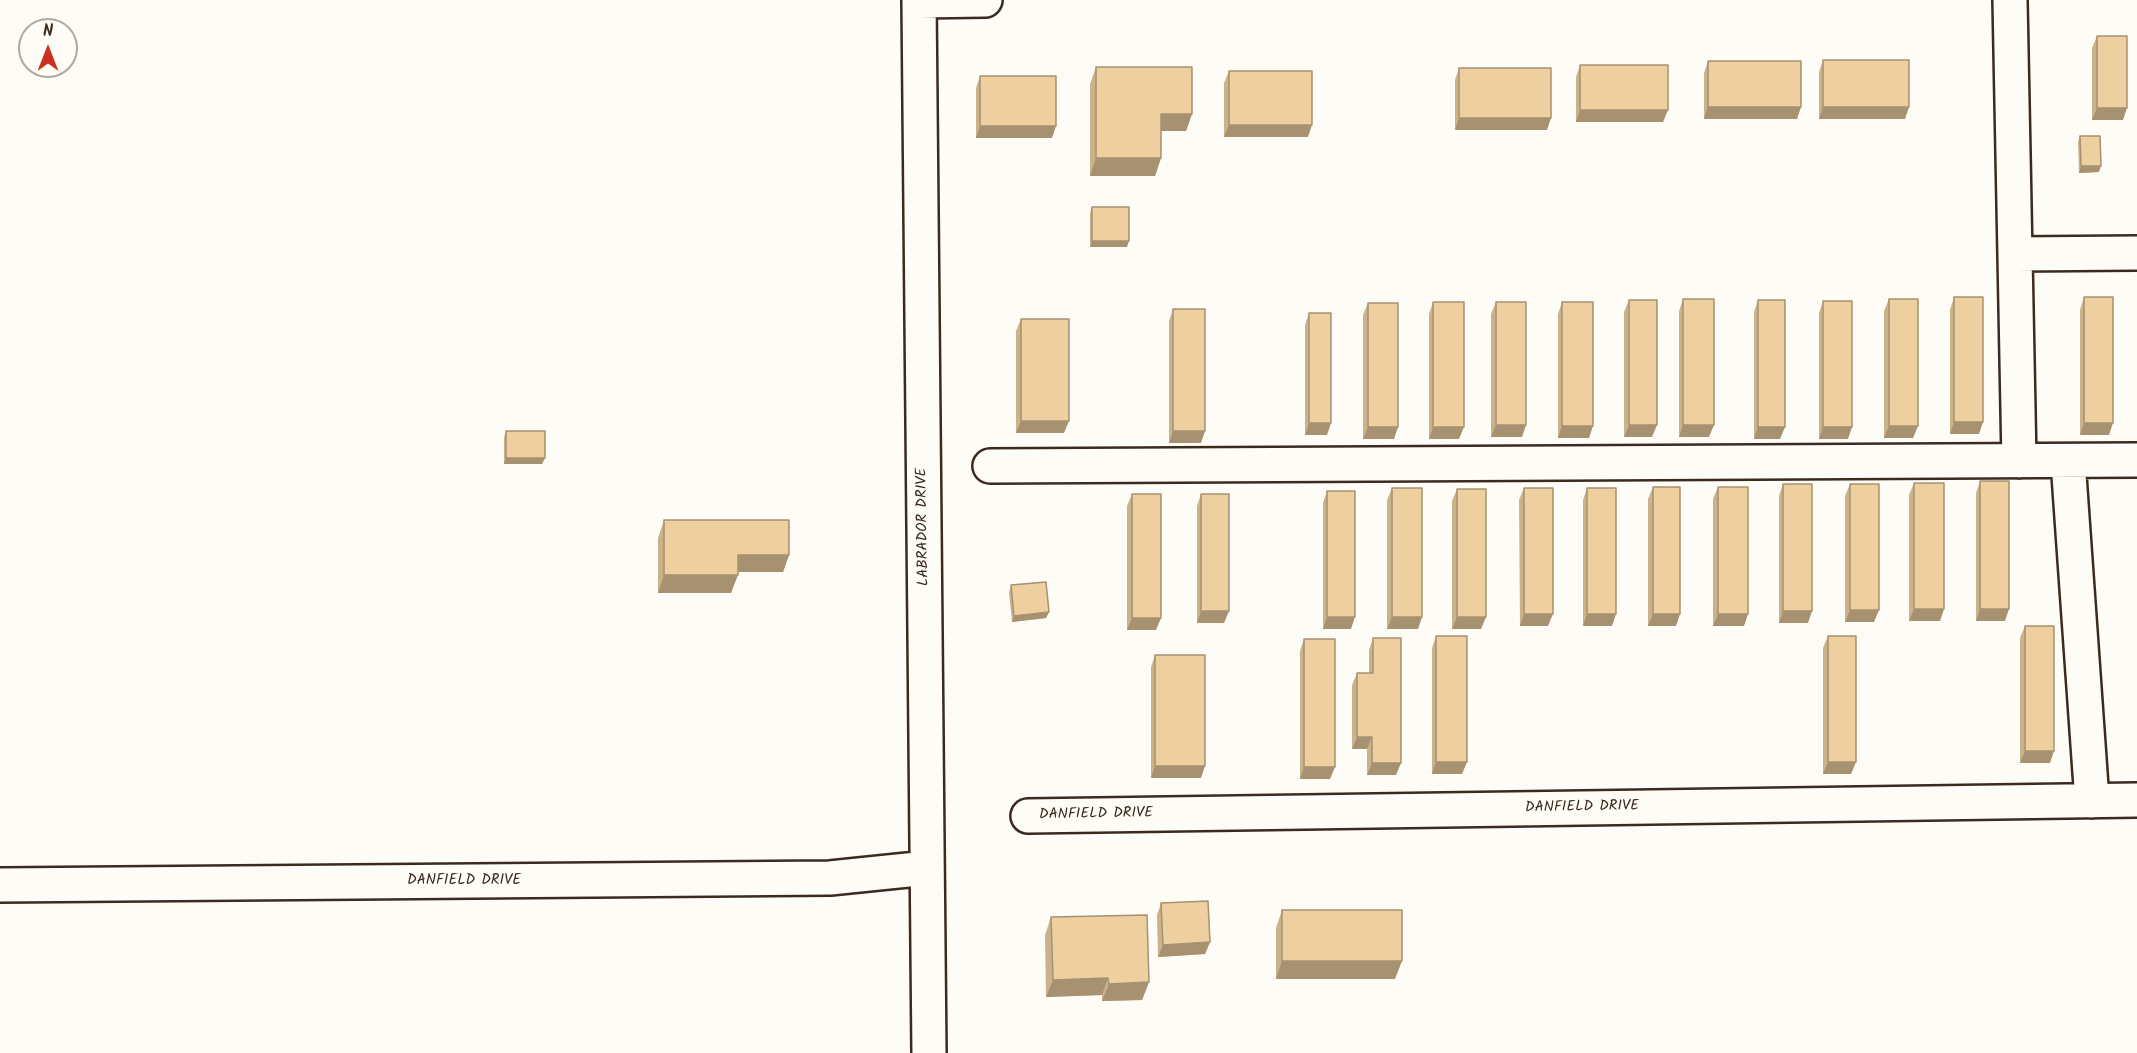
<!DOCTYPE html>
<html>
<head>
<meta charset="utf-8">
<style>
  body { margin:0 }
  #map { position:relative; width:2137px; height:1053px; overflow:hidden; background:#fdfcf7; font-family:Kalam,sans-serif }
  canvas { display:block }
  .north { position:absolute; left:18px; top:18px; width:60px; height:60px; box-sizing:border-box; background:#fdfcf7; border:2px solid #afa8a0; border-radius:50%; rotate:0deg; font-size:16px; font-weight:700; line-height:24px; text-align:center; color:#3b2a1e }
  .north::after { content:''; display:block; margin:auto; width:21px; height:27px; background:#c8321e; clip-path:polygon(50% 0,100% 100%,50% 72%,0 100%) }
</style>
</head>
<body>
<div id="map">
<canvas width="2137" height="1053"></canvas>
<div class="north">N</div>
</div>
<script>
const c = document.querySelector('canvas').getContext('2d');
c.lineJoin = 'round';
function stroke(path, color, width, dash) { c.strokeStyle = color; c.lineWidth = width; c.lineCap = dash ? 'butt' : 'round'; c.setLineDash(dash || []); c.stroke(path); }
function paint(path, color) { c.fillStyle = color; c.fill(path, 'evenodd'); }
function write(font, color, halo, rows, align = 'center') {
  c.font = font + ' Kalam,sans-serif'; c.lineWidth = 5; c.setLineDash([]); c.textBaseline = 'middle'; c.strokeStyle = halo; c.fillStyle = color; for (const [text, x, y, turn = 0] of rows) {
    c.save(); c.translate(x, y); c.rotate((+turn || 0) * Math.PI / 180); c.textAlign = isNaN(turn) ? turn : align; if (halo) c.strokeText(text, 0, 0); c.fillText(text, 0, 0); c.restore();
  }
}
const minor = new Path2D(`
  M 919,0 L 929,1053
  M 2010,0 L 2019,461
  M 919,1 L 985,0
  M 2016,254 L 2137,253
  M 2068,461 L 2092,801
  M 990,466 L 2137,460
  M 1028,816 L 2137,800
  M 0,885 L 830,878 L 927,868`);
const wall = new Path2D(`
  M 2097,36 L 2123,120 L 2092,120 L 2092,48 Z
  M 1823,60 L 1905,119 L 1819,119 L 1819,72 Z
  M 1708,61 L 1797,119 L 1704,119 L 1704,73 Z
  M 1580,65 L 1663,122 L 1576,122 L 1576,77 Z
  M 1096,67 L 1192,114 L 1186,131 L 1161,131 L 1161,158 L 1155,176 L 1090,176 L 1090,84 Z
  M 1459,68 L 1547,130 L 1455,130 L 1455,80 Z
  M 1229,71 L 1308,137 L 1224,137 L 1224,83 Z
  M 980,76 L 1052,138 L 976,138 L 976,88 Z
  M 2080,136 L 2099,172 L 2079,173 L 2078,142 Z
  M 1092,207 L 1127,247 L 1090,247 L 1090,213 Z
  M 1954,297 L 1979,434 L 1950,434 L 1950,310 Z
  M 2084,297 L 2109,435 L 2080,435 L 2080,310 Z
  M 1683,299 L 1709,437 L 1679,437 L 1679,311 Z
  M 1889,299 L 1913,438 L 1884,438 L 1884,311 Z
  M 1629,300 L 1652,437 L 1624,437 L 1624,312 Z
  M 1758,300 L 1780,439 L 1754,439 L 1754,312 Z
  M 1823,301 L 1848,439 L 1819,439 L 1819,313 Z
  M 1433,302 L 1459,439 L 1429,439 L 1429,314 Z
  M 1496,302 L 1522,437 L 1491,437 L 1491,314 Z
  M 1562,302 L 1589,438 L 1558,438 L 1558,314 Z
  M 1368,303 L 1394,439 L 1363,439 L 1363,315 Z
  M 1173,309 L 1201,443 L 1169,443 L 1169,321 Z
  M 1309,313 L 1327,435 L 1305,435 L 1305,325 Z
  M 1021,319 L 1064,433 L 1016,433 L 1016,331 Z
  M 506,431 L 542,464 L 504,464 L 504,437 Z
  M 1980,481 L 2005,621 L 1976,621 L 1976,493 Z
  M 1914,483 L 1940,621 L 1909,621 L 1909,495 Z
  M 1783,484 L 1808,623 L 1779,623 L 1779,496 Z
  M 1850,484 L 1874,622 L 1845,622 L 1845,496 Z
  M 1653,487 L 1676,626 L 1648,626 L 1648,499 Z
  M 1718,487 L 1744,626 L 1713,626 L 1713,499 Z
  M 1392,488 L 1418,629 L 1387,629 L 1387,500 Z
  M 1524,488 L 1548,626 L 1520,626 L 1519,500 Z
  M 1587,488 L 1612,626 L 1583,626 L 1583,500 Z
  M 1457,489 L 1481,629 L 1452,629 L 1452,501 Z
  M 1327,491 L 1351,629 L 1323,629 L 1323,503 Z
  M 1132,494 L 1156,630 L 1127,630 L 1127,506 Z
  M 1201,494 L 1224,623 L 1197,623 L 1197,506 Z
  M 664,520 L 789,555 L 783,572 L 738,572 L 731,593 L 658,593 L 658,538 Z
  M 1011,585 L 1049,612 L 1046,618 L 1012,622 L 1009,592 Z
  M 2025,626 L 2050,763 L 2020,763 L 2020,638 Z
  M 1436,636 L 1462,774 L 1432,774 L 1432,648 Z
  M 1828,636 L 1851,774 L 1823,774 L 1823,648 Z
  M 1373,638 L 1396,775 L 1367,775 L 1367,749 L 1352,749 L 1352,685 L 1357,673 L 1369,673 L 1369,650 Z
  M 1304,639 L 1330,779 L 1300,779 L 1300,651 Z
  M 1155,655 L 1201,778 L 1151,778 L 1151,667 Z
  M 1161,903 L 1210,942 L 1205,954 L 1158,957 L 1157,915 Z
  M 1282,910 L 1395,979 L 1276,979 L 1276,928 Z
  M 1051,917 L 1149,982 L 1142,1000 L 1102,1001 L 1102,995 L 1046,997 L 1045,935 Z`);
const shadedWall = new Path2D(`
  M 1708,107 L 1801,107 L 1797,119 L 1704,119 Z
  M 1823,107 L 1909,107 L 1905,119 L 1819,119 Z
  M 2097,108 L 2127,108 L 2123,120 L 2092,120 Z
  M 1580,110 L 1668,110 L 1663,122 L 1576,122 Z
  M 1161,114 L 1192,114 L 1186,131 L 1155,131 Z
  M 1459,118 L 1551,118 L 1547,130 L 1455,130 Z
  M 1229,125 L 1312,125 L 1308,137 L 1224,137 Z
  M 980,126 L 1056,126 L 1052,138 L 976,138 Z
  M 1096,158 L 1161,158 L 1155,176 L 1090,176 Z
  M 2081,166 L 2101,166 L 2099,172 L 2079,173 Z
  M 1092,241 L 1129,241 L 1127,247 L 1090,247 Z
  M 1021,421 L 1069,421 L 1064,433 L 1016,433 Z
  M 1954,422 L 1983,422 L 1979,434 L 1950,434 Z
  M 1309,423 L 1331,423 L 1327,435 L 1305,435 Z
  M 2084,423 L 2113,423 L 2109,435 L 2080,435 Z
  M 1496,425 L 1526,425 L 1522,437 L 1491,437 Z
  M 1629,425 L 1657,425 L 1652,437 L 1624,437 Z
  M 1683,425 L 1714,425 L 1709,437 L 1679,437 Z
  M 1562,426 L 1593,426 L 1589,438 L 1558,438 Z
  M 1889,426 L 1918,426 L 1913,438 L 1884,438 Z
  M 1368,427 L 1398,427 L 1394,439 L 1363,439 Z
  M 1433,427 L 1464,427 L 1459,439 L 1429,439 Z
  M 1758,427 L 1785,427 L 1780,439 L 1754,439 Z
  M 1823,427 L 1852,427 L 1848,439 L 1819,439 Z
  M 1173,431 L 1205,431 L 1201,443 L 1169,443 Z
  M 506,458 L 545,458 L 542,464 L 504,464 Z
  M 738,555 L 789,555 L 783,572 L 731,572 Z
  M 664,575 L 738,575 L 731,593 L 658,593 Z
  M 1914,609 L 1944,609 L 1940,621 L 1909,621 Z
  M 1980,609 L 2009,609 L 2005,621 L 1976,621 Z
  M 1850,610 L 1879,610 L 1874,622 L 1845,622 Z
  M 1201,611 L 1229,611 L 1224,623 L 1197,623 Z
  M 1783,611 L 1812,611 L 1808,623 L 1779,623 Z
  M 1049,612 L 1046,618 L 1012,622 L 1014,616 Z
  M 1524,614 L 1553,614 L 1548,626 L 1520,626 Z
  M 1587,614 L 1616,614 L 1612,626 L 1583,626 Z
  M 1653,614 L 1680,614 L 1676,626 L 1648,626 Z
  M 1718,614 L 1748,614 L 1744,626 L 1713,626 Z
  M 1327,617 L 1355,617 L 1351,629 L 1323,629 Z
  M 1392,617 L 1422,617 L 1418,629 L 1387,629 Z
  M 1457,617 L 1486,617 L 1481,629 L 1452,629 Z
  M 1132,618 L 1161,618 L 1156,630 L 1127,630 Z
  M 1357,737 L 1372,737 L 1367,749 L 1352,749 Z
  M 2025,751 L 2054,751 L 2050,763 L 2020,763 Z
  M 1436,762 L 1467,762 L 1462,774 L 1432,774 Z
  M 1828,762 L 1856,762 L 1851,774 L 1823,774 Z
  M 1372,763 L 1401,763 L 1396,775 L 1367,775 Z
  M 1155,766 L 1205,766 L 1201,778 L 1151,778 Z
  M 1304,767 L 1335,767 L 1330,779 L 1300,779 Z
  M 1210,942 L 1205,954 L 1158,957 L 1163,945 Z
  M 1282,961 L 1402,961 L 1395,979 L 1276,979 Z
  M 1108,978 L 1102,995 L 1046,997 L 1053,980 Z
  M 1149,982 L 1142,1000 L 1102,1001 L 1109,984 Z`);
const building = new Path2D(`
  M 2097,36 L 2127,36 L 2127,108 L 2097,108 Z
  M 1823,60 L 1909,60 L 1909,107 L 1823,107 Z
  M 1708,61 L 1801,61 L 1801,107 L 1708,107 Z
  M 1580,65 L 1668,65 L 1668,110 L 1580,110 Z
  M 1096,67 L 1192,67 L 1192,114 L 1161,114 L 1161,158 L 1096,158 Z
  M 1459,68 L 1551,68 L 1551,118 L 1459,118 Z
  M 1229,71 L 1312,71 L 1312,125 L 1229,125 Z
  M 980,76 L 1056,76 L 1056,126 L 980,126 Z
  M 2080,136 L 2100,136 L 2101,166 L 2081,166 Z
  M 1092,207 L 1129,207 L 1129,241 L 1092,241 Z
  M 1954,297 L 1983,297 L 1983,422 L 1954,422 Z
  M 2084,297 L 2113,297 L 2113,423 L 2084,423 Z
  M 1683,299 L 1714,299 L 1714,425 L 1683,425 Z
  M 1889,299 L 1918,299 L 1918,426 L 1889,426 Z
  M 1629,300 L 1657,300 L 1657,425 L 1629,425 Z
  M 1758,300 L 1785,300 L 1785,427 L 1758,427 Z
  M 1823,301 L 1852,301 L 1852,427 L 1823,427 Z
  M 1433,302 L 1464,302 L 1464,427 L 1433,427 Z
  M 1496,302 L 1526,302 L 1526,425 L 1496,425 Z
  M 1562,302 L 1593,302 L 1593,426 L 1562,426 Z
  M 1368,303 L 1398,303 L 1398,427 L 1368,427 Z
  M 1173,309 L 1205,309 L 1205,431 L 1173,431 Z
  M 1309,313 L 1331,313 L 1331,423 L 1309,423 Z
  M 1021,319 L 1069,319 L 1069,421 L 1021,421 Z
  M 506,431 L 545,431 L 545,458 L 506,458 Z
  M 1980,481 L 2009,481 L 2009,609 L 1980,609 Z
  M 1914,483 L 1944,483 L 1944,609 L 1914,609 Z
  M 1783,484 L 1812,484 L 1812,611 L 1783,611 Z
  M 1850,484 L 1879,484 L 1879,610 L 1850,610 Z
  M 1653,487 L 1680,487 L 1680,614 L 1653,614 Z
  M 1718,487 L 1748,487 L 1748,614 L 1718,614 Z
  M 1392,488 L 1422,488 L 1422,617 L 1392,617 Z
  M 1524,488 L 1553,488 L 1553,614 L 1524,614 Z
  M 1587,488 L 1616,488 L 1616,614 L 1587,614 Z
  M 1457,489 L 1486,489 L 1486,617 L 1457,617 Z
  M 1327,491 L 1355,491 L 1355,617 L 1327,617 Z
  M 1132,494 L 1161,494 L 1161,618 L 1132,618 Z
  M 1201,494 L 1229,494 L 1229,611 L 1201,611 Z
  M 664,520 L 789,520 L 789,555 L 738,555 L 738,575 L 664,575 Z
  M 1046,582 L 1049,612 L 1014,616 L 1011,585 Z
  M 2025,626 L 2054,626 L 2054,751 L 2025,751 Z
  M 1436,636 L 1467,636 L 1467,762 L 1436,762 Z
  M 1828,636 L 1856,636 L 1856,762 L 1828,762 Z
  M 1373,638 L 1401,638 L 1401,763 L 1372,763 L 1372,737 L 1357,737 L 1357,673 L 1373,673 Z
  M 1304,639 L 1335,639 L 1335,767 L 1304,767 Z
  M 1155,655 L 1205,655 L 1205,766 L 1155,766 Z
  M 1208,901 L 1210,942 L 1163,945 L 1161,903 Z
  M 1282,910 L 1402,910 L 1402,961 L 1282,961 Z
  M 1147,915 L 1149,982 L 1109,984 L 1108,978 L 1053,980 L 1051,917 Z`);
const streetNames = [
  ["LABRADOR DRIVE",924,527,-91],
  ["DANFIELD DRIVE",1582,808,-1],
  ["DANFIELD DRIVE",1096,815,-1],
  ["DANFIELD DRIVE",464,881]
];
stroke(minor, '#3b2a1e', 38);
stroke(minor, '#fdfcf7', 33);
paint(wall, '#ccb28a');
paint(shadedWall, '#a69170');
paint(building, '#edcfa0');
stroke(building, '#a69170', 1.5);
write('15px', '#3b2a1e', '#fdfcf7', streetNames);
</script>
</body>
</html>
